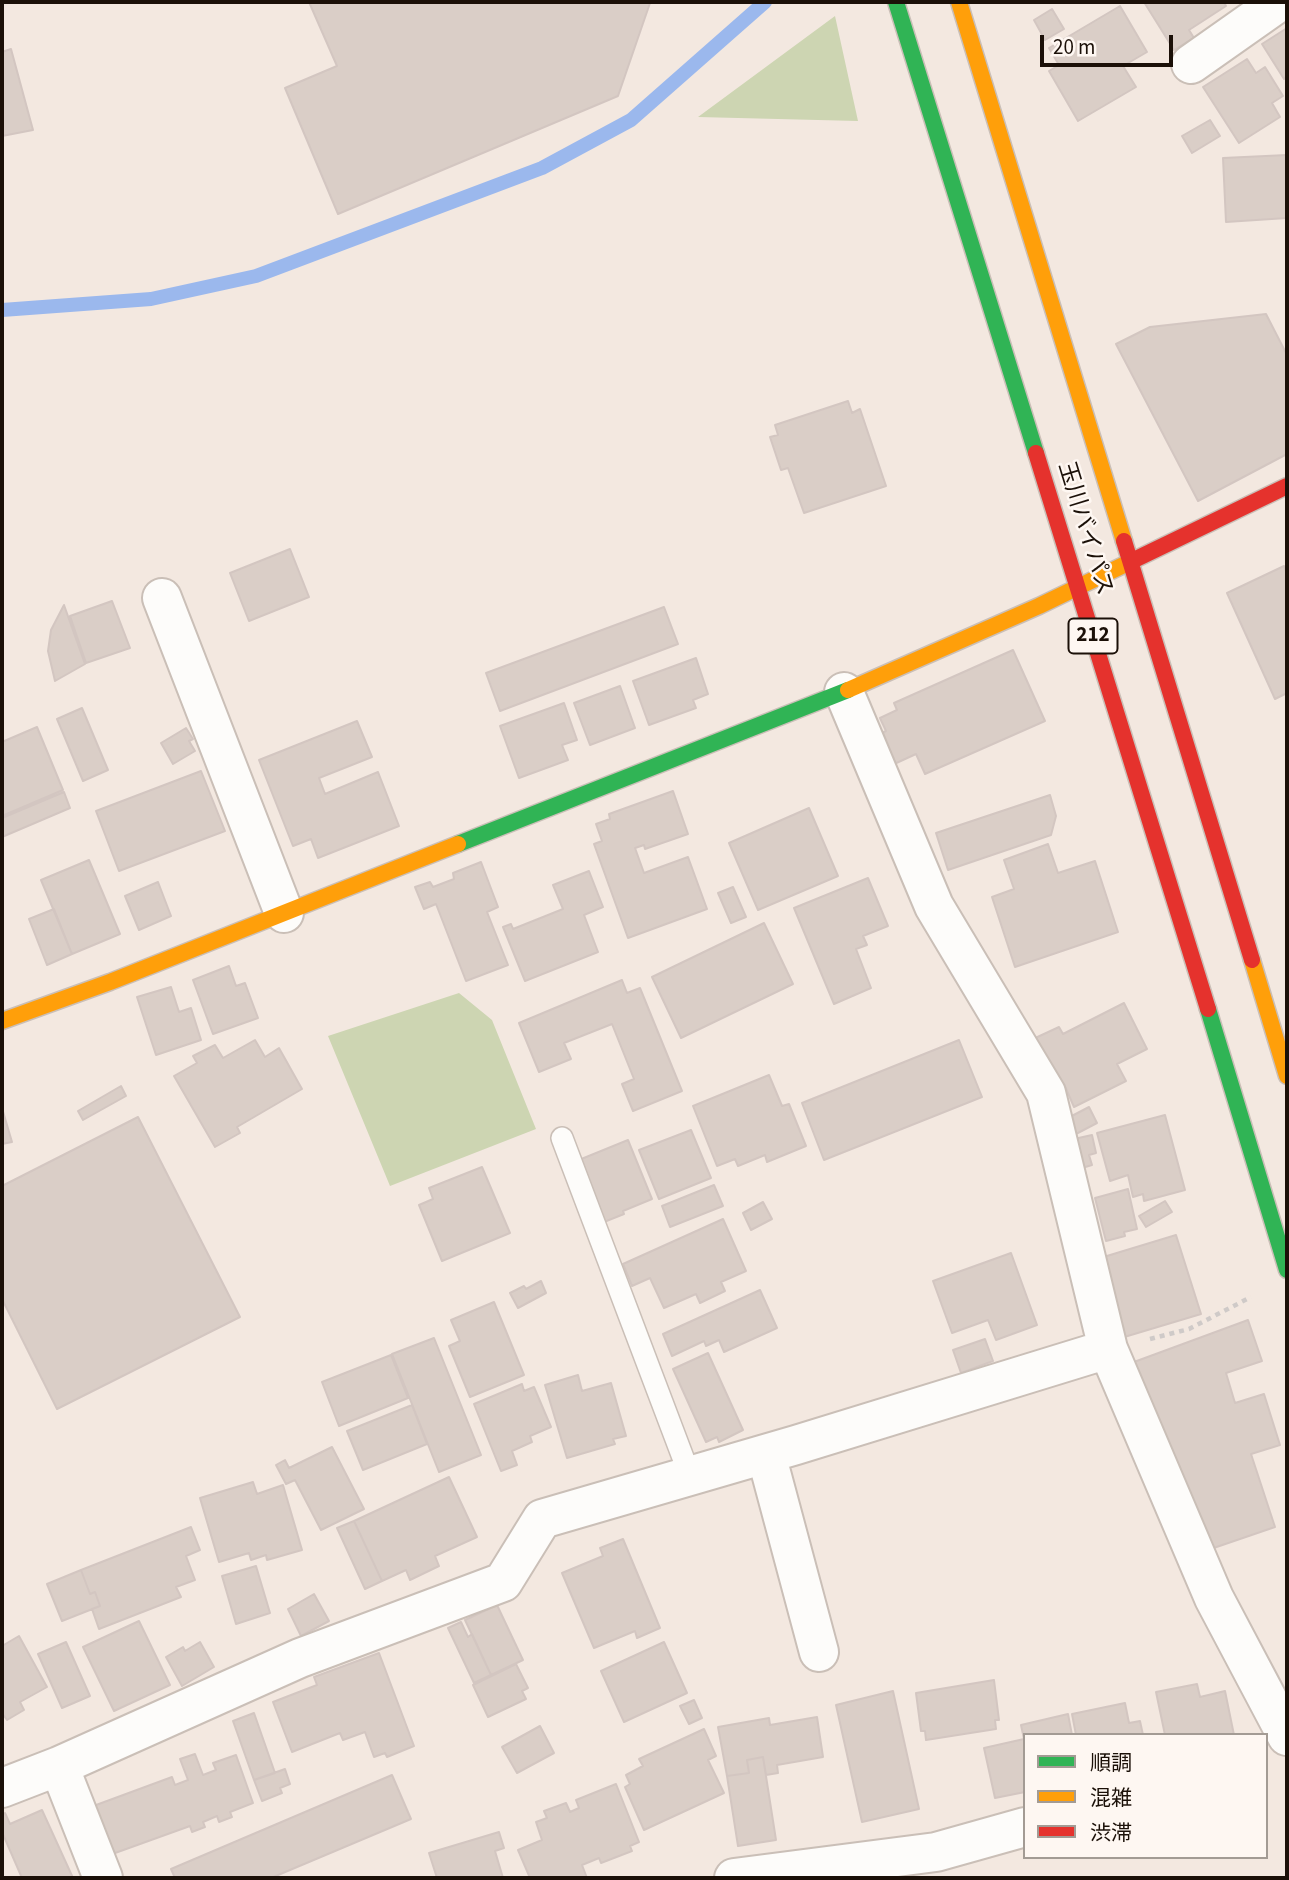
<!DOCTYPE html>
<html>
<head>
<meta charset="utf-8">
<style>
  body { margin:0 }
  #map { position:relative; width:1289px; height:1880px; overflow:hidden; background:#f3e8e0; font-family:"Source Sans 3","Noto Sans JP",sans-serif }
  canvas { display:block }
  .frame { position:absolute; inset:0; border:4px solid #1b1008; pointer-events:none }
  .legend { position:absolute; left:1023px; top:1733px; width:245px; height:126px; box-sizing:border-box; background:#fef7f2; border:2px solid #a39b94; margin:0; padding:9px 12px; list-style:none; font-size:21px; color:#1b1008 }
  .legend li { display:flex; align-items:center; gap:14px; height:35px }
  .legend b { width:35px; border:2px solid #a39b94 }
  .scale { position:absolute; left:1040px; top:35px; width:133px; height:32px; box-sizing:border-box; border:4px solid #1b1008; border-top:0; padding-left:9px; font-size:21px; line-height:24px; white-space:nowrap; color:#1b1008; -webkit-text-stroke:5px #fef7f2; paint-order:stroke }
</style>
</head>
<body>
<div id="map">
<canvas width="1289" height="1880"></canvas>
<div class="frame"></div>
<ul class="legend">
<li><b style="height:9px;background:#30b455"></b>順調</li>
<li><b style="height:9px;background:#ff9f0a"></b>混雑</li>
<li><b style="height:9px;background:#e5322d"></b>渋滞</li>
</ul>
<div class="scale">20 m</div>
</div>
<script>
const c = document.querySelector('canvas').getContext('2d');
c.lineJoin = 'round';
function paint(path, color) { c.fillStyle = color; c.fill(path, 'evenodd'); }
function stroke(path, color, width, dash) { c.strokeStyle = color; c.lineWidth = width; c.lineCap = dash ? 'butt' : 'round'; c.setLineDash(dash || []); c.stroke(path); }
function write(font, color, halo, rows, align = 'center') {
  c.font = font + ' "Source Sans 3","Noto Sans JP",sans-serif'; c.lineWidth = 5; c.setLineDash([]); c.textBaseline = 'middle'; c.strokeStyle = halo; c.fillStyle = color; for (const [text, x, y, turn = 0] of rows) {
    c.save(); c.translate(x, y); c.rotate((+turn || 0) * Math.PI / 180); c.textAlign = isNaN(turn) ? turn : align; if (halo) c.strokeText(text, 0, 0); c.fillText(text, 0, 0); c.restore();
  }
}
const green = new Path2D(`
  M 835,16 L 858,121 L 698,117 Z
  M 459,993 L 492,1020 L 536,1129 L 390,1186 L 328,1036 Z`);
const stream = new Path2D(`
  M 2,310 L 151,299 L 256,276 L 542,168 L 631,120 L 765,2`);
const building = new Path2D(`
  M 309,2 L 646,2 L 650,3 L 618,96 L 338,214 L 285,88 L 337,66 Z
  M 1144,2 L 1224,2 L 1226,6 L 1189,30 L 1194,38 L 1174,50 Z
  M 1120,6 L 1147,52 L 1123,66 L 1136,87 L 1078,121 L 1049,71 L 1059,65 L 1049,48 Z
  M 1052,9 L 1064,29 L 1045,40 L 1034,20 Z
  M 1287,28 L 1287,76 L 1284,79 L 1262,44 Z
  M 11,49 L 33,130 L 2,136 L 2,52 Z
  M 1247,59 L 1256,73 L 1265,67 L 1283,96 L 1272,103 L 1280,117 L 1239,143 L 1203,87 Z
  M 1210,120 L 1220,136 L 1192,153 L 1182,136 Z
  M 1287,155 L 1287,218 L 1226,222 L 1223,158 Z
  M 1266,314 L 1287,355 L 1287,454 L 1198,501 L 1116,344 L 1150,327 Z
  M 848,401 L 852,413 L 860,409 L 886,486 L 804,513 L 788,468 L 781,470 L 770,437 L 778,435 L 775,425 Z
  M 290,549 L 309,597 L 249,621 L 230,573 Z
  M 1284,566 L 1287,573 L 1287,693 L 1275,699 L 1227,593 Z
  M 112,601 L 130,648 L 86,663 L 70,616 Z
  M 64,605 L 85,664 L 55,681 L 48,651 L 51,630 Z
  M 664,607 L 678,644 L 500,711 L 486,673 Z
  M 1013,650 L 1045,721 L 925,774 L 916,754 L 879,771 L 865,741 L 886,731 L 880,718 L 897,710 L 894,703 Z
  M 696,658 L 708,694 L 693,700 L 696,708 L 649,725 L 633,681 Z
  M 620,686 L 635,728 L 590,745 L 574,703 Z
  M 564,703 L 577,740 L 562,745 L 568,760 L 519,778 L 500,726 Z
  M 82,708 L 108,770 L 83,781 L 57,719 Z
  M 357,721 L 372,757 L 319,778 L 325,794 L 378,772 L 399,826 L 318,858 L 311,839 L 293,846 L 259,760 Z
  M 37,727 L 63,790 L 2,816 L 2,742 Z
  M 186,728 L 193,739 L 189,741 L 195,751 L 173,764 L 161,743 Z
  M 201,771 L 225,831 L 119,871 L 96,811 Z
  M 673,791 L 688,834 L 645,849 L 644,845 L 635,848 L 644,873 L 688,857 L 707,909 L 628,938 L 594,844 L 602,841 L 596,824 L 610,819 L 609,814 Z
  M 64,792 L 70,808 L 2,837 L 2,818 Z
  M 1050,795 L 1056,816 L 1051,835 L 948,870 L 936,833 Z
  M 809,808 L 838,876 L 758,910 L 729,843 Z
  M 1048,844 L 1058,873 L 1095,861 L 1118,932 L 1015,967 L 992,897 L 1014,889 L 1004,860 Z
  M 89,860 L 120,934 L 72,954 L 41,880 Z
  M 481,862 L 498,907 L 487,912 L 508,965 L 466,981 L 436,904 L 424,909 L 415,887 L 430,882 L 433,887 L 454,879 L 453,873 Z
  M 589,871 L 603,907 L 584,915 L 598,952 L 525,981 L 503,927 L 511,924 L 513,929 L 563,909 L 553,885 Z
  M 868,878 L 888,926 L 863,936 L 867,945 L 856,949 L 871,988 L 834,1004 L 794,908 Z
  M 158,882 L 171,916 L 139,930 L 125,896 Z
  M 733,887 L 746,917 L 731,923 L 718,893 Z
  M 54,909 L 72,954 L 47,965 L 29,919 Z
  M 764,923 L 793,984 L 681,1038 L 652,977 Z
  M 229,966 L 236,986 L 245,983 L 258,1018 L 213,1034 L 193,980 Z
  M 622,980 L 627,993 L 640,988 L 682,1091 L 633,1111 L 622,1084 L 634,1079 L 612,1024 L 564,1043 L 571,1059 L 539,1072 L 519,1023 Z
  M 171,987 L 179,1012 L 191,1008 L 201,1040 L 156,1055 L 137,997 Z
  M 1124,1003 L 1147,1049 L 1117,1064 L 1126,1081 L 1074,1107 L 1064,1084 L 1055,1089 L 1031,1040 L 1059,1027 L 1063,1034 Z
  M 255,1040 L 265,1057 L 279,1048 L 302,1089 L 237,1127 L 240,1133 L 215,1147 L 174,1076 L 197,1063 L 193,1056 L 215,1045 L 223,1058 Z
  M 959,1040 L 982,1097 L 824,1160 L 802,1103 Z
  M 769,1075 L 782,1106 L 789,1104 L 806,1146 L 767,1162 L 765,1155 L 738,1166 L 735,1159 L 717,1166 L 693,1106 Z
  M 121,1086 L 126,1096 L 83,1120 L 78,1111 Z
  M 1089,1107 L 1097,1123 L 1074,1135 L 1066,1119 Z
  M 2,1108 L 12,1142 L 2,1144 Z
  M 1165,1115 L 1185,1190 L 1144,1201 L 1143,1194 L 1133,1197 L 1128,1175 L 1110,1181 L 1097,1133 Z
  M 138,1117 L 240,1317 L 57,1409 L 2,1299 L 2,1186 Z
  M 691,1130 L 711,1178 L 659,1199 L 639,1150 Z
  M 1092,1135 L 1096,1153 L 1089,1155 L 1092,1165 L 1082,1168 L 1074,1139 Z
  M 628,1140 L 652,1199 L 623,1211 L 624,1214 L 599,1224 L 574,1162 Z
  M 482,1167 L 510,1233 L 442,1261 L 419,1205 L 433,1199 L 429,1188 Z
  M 714,1185 L 723,1206 L 670,1227 L 662,1206 Z
  M 1128,1189 L 1137,1229 L 1124,1232 L 1125,1236 L 1106,1241 L 1095,1198 Z
  M 1165,1201 L 1172,1212 L 1146,1227 L 1139,1216 Z
  M 763,1202 L 772,1219 L 751,1230 L 743,1213 Z
  M 723,1219 L 746,1271 L 721,1282 L 725,1291 L 700,1303 L 696,1294 L 664,1308 L 650,1278 L 632,1286 L 623,1264 Z
  M 1176,1235 L 1201,1314 L 1121,1338 L 1097,1259 Z
  M 1011,1253 L 1037,1325 L 996,1340 L 988,1320 L 952,1333 L 933,1281 Z
  M 541,1281 L 546,1293 L 518,1308 L 510,1293 L 524,1286 L 526,1289 Z
  M 760,1290 L 777,1328 L 724,1352 L 719,1340 L 706,1346 L 704,1341 L 672,1356 L 663,1334 Z
  M 494,1302 L 524,1375 L 470,1397 L 449,1346 L 460,1341 L 451,1320 Z
  M 1248,1320 L 1262,1361 L 1226,1373 L 1235,1403 L 1264,1394 L 1280,1445 L 1251,1454 L 1275,1527 L 1202,1552 L 1134,1362 Z
  M 434,1338 L 481,1455 L 439,1472 L 392,1354 Z
  M 985,1339 L 993,1361 L 961,1373 L 953,1350 Z
  M 708,1353 L 743,1430 L 719,1442 L 717,1437 L 706,1442 L 673,1369 Z
  M 391,1355 L 408,1398 L 339,1426 L 322,1382 Z
  M 578,1375 L 582,1391 L 611,1383 L 626,1436 L 613,1439 L 615,1444 L 567,1458 L 545,1385 Z
  M 522,1384 L 524,1391 L 534,1387 L 551,1427 L 530,1436 L 532,1442 L 512,1451 L 517,1465 L 501,1471 L 474,1404 Z
  M 412,1405 L 427,1444 L 363,1470 L 347,1431 Z
  M 332,1447 L 364,1509 L 321,1530 L 295,1480 L 286,1484 L 276,1465 L 285,1460 L 289,1468 Z
  M 449,1477 L 477,1537 L 435,1556 L 439,1566 L 410,1580 L 406,1570 L 382,1581 L 354,1521 Z
  M 253,1482 L 257,1494 L 283,1485 L 302,1550 L 267,1560 L 266,1555 L 251,1560 L 249,1553 L 219,1562 L 200,1498 Z
  M 354,1521 L 382,1581 L 365,1589 L 337,1528 Z
  M 191,1527 L 200,1550 L 186,1556 L 195,1580 L 176,1587 L 181,1597 L 99,1629 L 92,1609 L 100,1606 L 95,1592 L 90,1594 L 81,1570 Z
  M 623,1539 L 660,1628 L 637,1638 L 635,1631 L 594,1648 L 562,1573 L 603,1556 L 600,1548 Z
  M 256,1566 L 270,1613 L 236,1624 L 222,1576 Z
  M 81,1570 L 90,1594 L 95,1592 L 100,1606 L 62,1621 L 47,1584 Z
  M 314,1594 L 329,1621 L 301,1636 L 288,1609 Z
  M 497,1605 L 523,1660 L 491,1675 L 465,1620 Z
  M 139,1621 L 170,1685 L 114,1711 L 83,1647 Z
  M 461,1622 L 468,1637 L 472,1634 L 491,1675 L 474,1683 L 448,1628 Z
  M 19,1636 L 47,1687 L 20,1702 L 24,1710 L 7,1720 L 2,1713 L 2,1646 Z
  M 66,1642 L 90,1696 L 62,1708 L 38,1654 Z
  M 200,1642 L 214,1667 L 182,1686 L 166,1657 L 183,1647 L 185,1651 Z
  M 664,1642 L 687,1693 L 624,1722 L 601,1671 Z
  M 379,1653 L 414,1746 L 387,1757 L 385,1753 L 374,1757 L 365,1732 L 343,1740 L 340,1733 L 292,1752 L 273,1702 L 317,1685 L 314,1677 Z
  M 516,1664 L 528,1688 L 522,1691 L 526,1699 L 488,1717 L 473,1685 Z
  M 994,1680 L 999,1720 L 995,1720 L 996,1729 L 926,1740 L 925,1731 L 921,1731 L 916,1693 Z
  M 1197,1684 L 1200,1697 L 1225,1691 L 1234,1735 L 1165,1735 L 1156,1692 Z
  M 893,1691 L 919,1809 L 862,1822 L 836,1705 Z
  M 694,1700 L 702,1718 L 689,1724 L 680,1706 Z
  M 1125,1703 L 1129,1723 L 1140,1721 L 1143,1735 L 1076,1735 L 1072,1714 Z
  M 254,1713 L 275,1773 L 254,1780 L 233,1721 Z
  M 1068,1714 L 1072,1735 L 1025,1735 L 1025,1792 L 995,1798 L 984,1748 L 1024,1739 L 1021,1725 Z
  M 817,1717 L 823,1757 L 777,1765 L 778,1773 L 766,1775 L 763,1757 L 747,1760 L 749,1773 L 727,1776 L 718,1727 L 769,1718 L 770,1725 Z
  M 540,1726 L 554,1753 L 517,1773 L 502,1747 Z
  M 704,1729 L 716,1756 L 708,1760 L 724,1793 L 644,1830 L 625,1787 L 630,1784 L 626,1775 L 643,1766 L 639,1759 Z
  M 195,1754 L 203,1775 L 216,1770 L 213,1763 L 236,1755 L 253,1803 L 230,1812 L 232,1817 L 219,1822 L 217,1816 L 203,1822 L 205,1827 L 192,1832 L 190,1826 L 104,1857 L 88,1808 L 172,1777 L 175,1785 L 188,1780 L 180,1759 Z
  M 763,1757 L 776,1840 L 738,1846 L 727,1776 L 749,1773 L 747,1760 Z
  M 285,1769 L 290,1784 L 280,1788 L 282,1793 L 262,1801 L 254,1780 Z
  M 392,1775 L 411,1819 L 271,1878 L 175,1878 L 171,1869 Z
  M 616,1784 L 639,1842 L 630,1846 L 632,1851 L 601,1863 L 599,1858 L 582,1865 L 587,1878 L 530,1878 L 518,1850 L 542,1840 L 536,1822 L 547,1818 L 544,1811 L 566,1803 L 570,1812 L 579,1808 L 576,1800 Z
  M 42,1810 L 73,1878 L 22,1878 L 2,1832 L 2,1815 L 5,1813 L 10,1824 Z
  M 499,1832 L 504,1848 L 495,1851 L 503,1878 L 437,1878 L 429,1853 Z`);
const path = new Path2D(`
  M 1150,1339 L 1189,1329 L 1251,1297`);
const lane = new Path2D(`
  M 562,1138 L 690,1476`);
const street = new Path2D(`
  M 1191,64 L 1279,2
  M 162,598 L 284,913
  M 844,692 L 934,906 L 1046,1093 L 1108,1349 L 1214,1598 L 1287,1736
  M 766,1454 L 819,1652
  M 59,1766 L 103,1878
  M 2,1788 L 59,1766 L 300,1658 L 503,1582 L 542,1519 L 796,1445 L 1108,1349
  M 734,1878 L 936,1852 L 1025,1827`);
const fast = new Path2D(`
  M 896,2 L 1036,453
  M 458,844 L 848,690
  M 1208,1009 L 1287,1270`);
const slow = new Path2D(`
  M 959,2 L 1124,541
  M 848,690 L 1039,606 L 1136,559
  M 1252,960 L 1287,1076
  M 2,1021 L 110,982 L 458,844`);
const jam = new Path2D(`
  M 1036,453 L 1208,1009
  M 1124,541 L 1252,960
  M 1136,559 L 1287,486`);
const shields = [
  [1093,636,49]
];
const shieldNames = [
  ["212",1093,636]
];
const streetNames = [
  ["玉川バイパス",1084,529,73]
];
paint(green, '#cdd5b2');
stroke(stream, '#9bb8ed', 14);
paint(building, '#dacec7');
stroke(building, '#d3c6c1', 2);
stroke(lane, '#cabfb7', 24);
stroke(street, '#cabfb7', 42);
stroke(fast, '#cabfb7', 19);
stroke(slow, '#cabfb7', 19);
stroke(jam, '#cabfb7', 19);
stroke(path, '#cfcac8', 4.5, [5, 5]);
stroke(lane, '#fdfcfa', 21);
stroke(street, '#fdfcfa', 38);
stroke(fast, '#30b455', 16);
stroke(slow, '#ff9f0a', 16);
stroke(jam, '#e5322d', 16);
for (const [x, y, w] of shields) { const box = new Path2D(); box.roundRect(x - w / 2, y - 17.5, w, 35, 5); c.fillStyle = '#fef7f2'; c.fill(box); stroke(box, '#1b1008', 2); }
write('bold 21px', '#1b1008', null, shieldNames);
write('23px', '#1b1008', '#fef7f2', streetNames);
</script>
</body>
</html>
